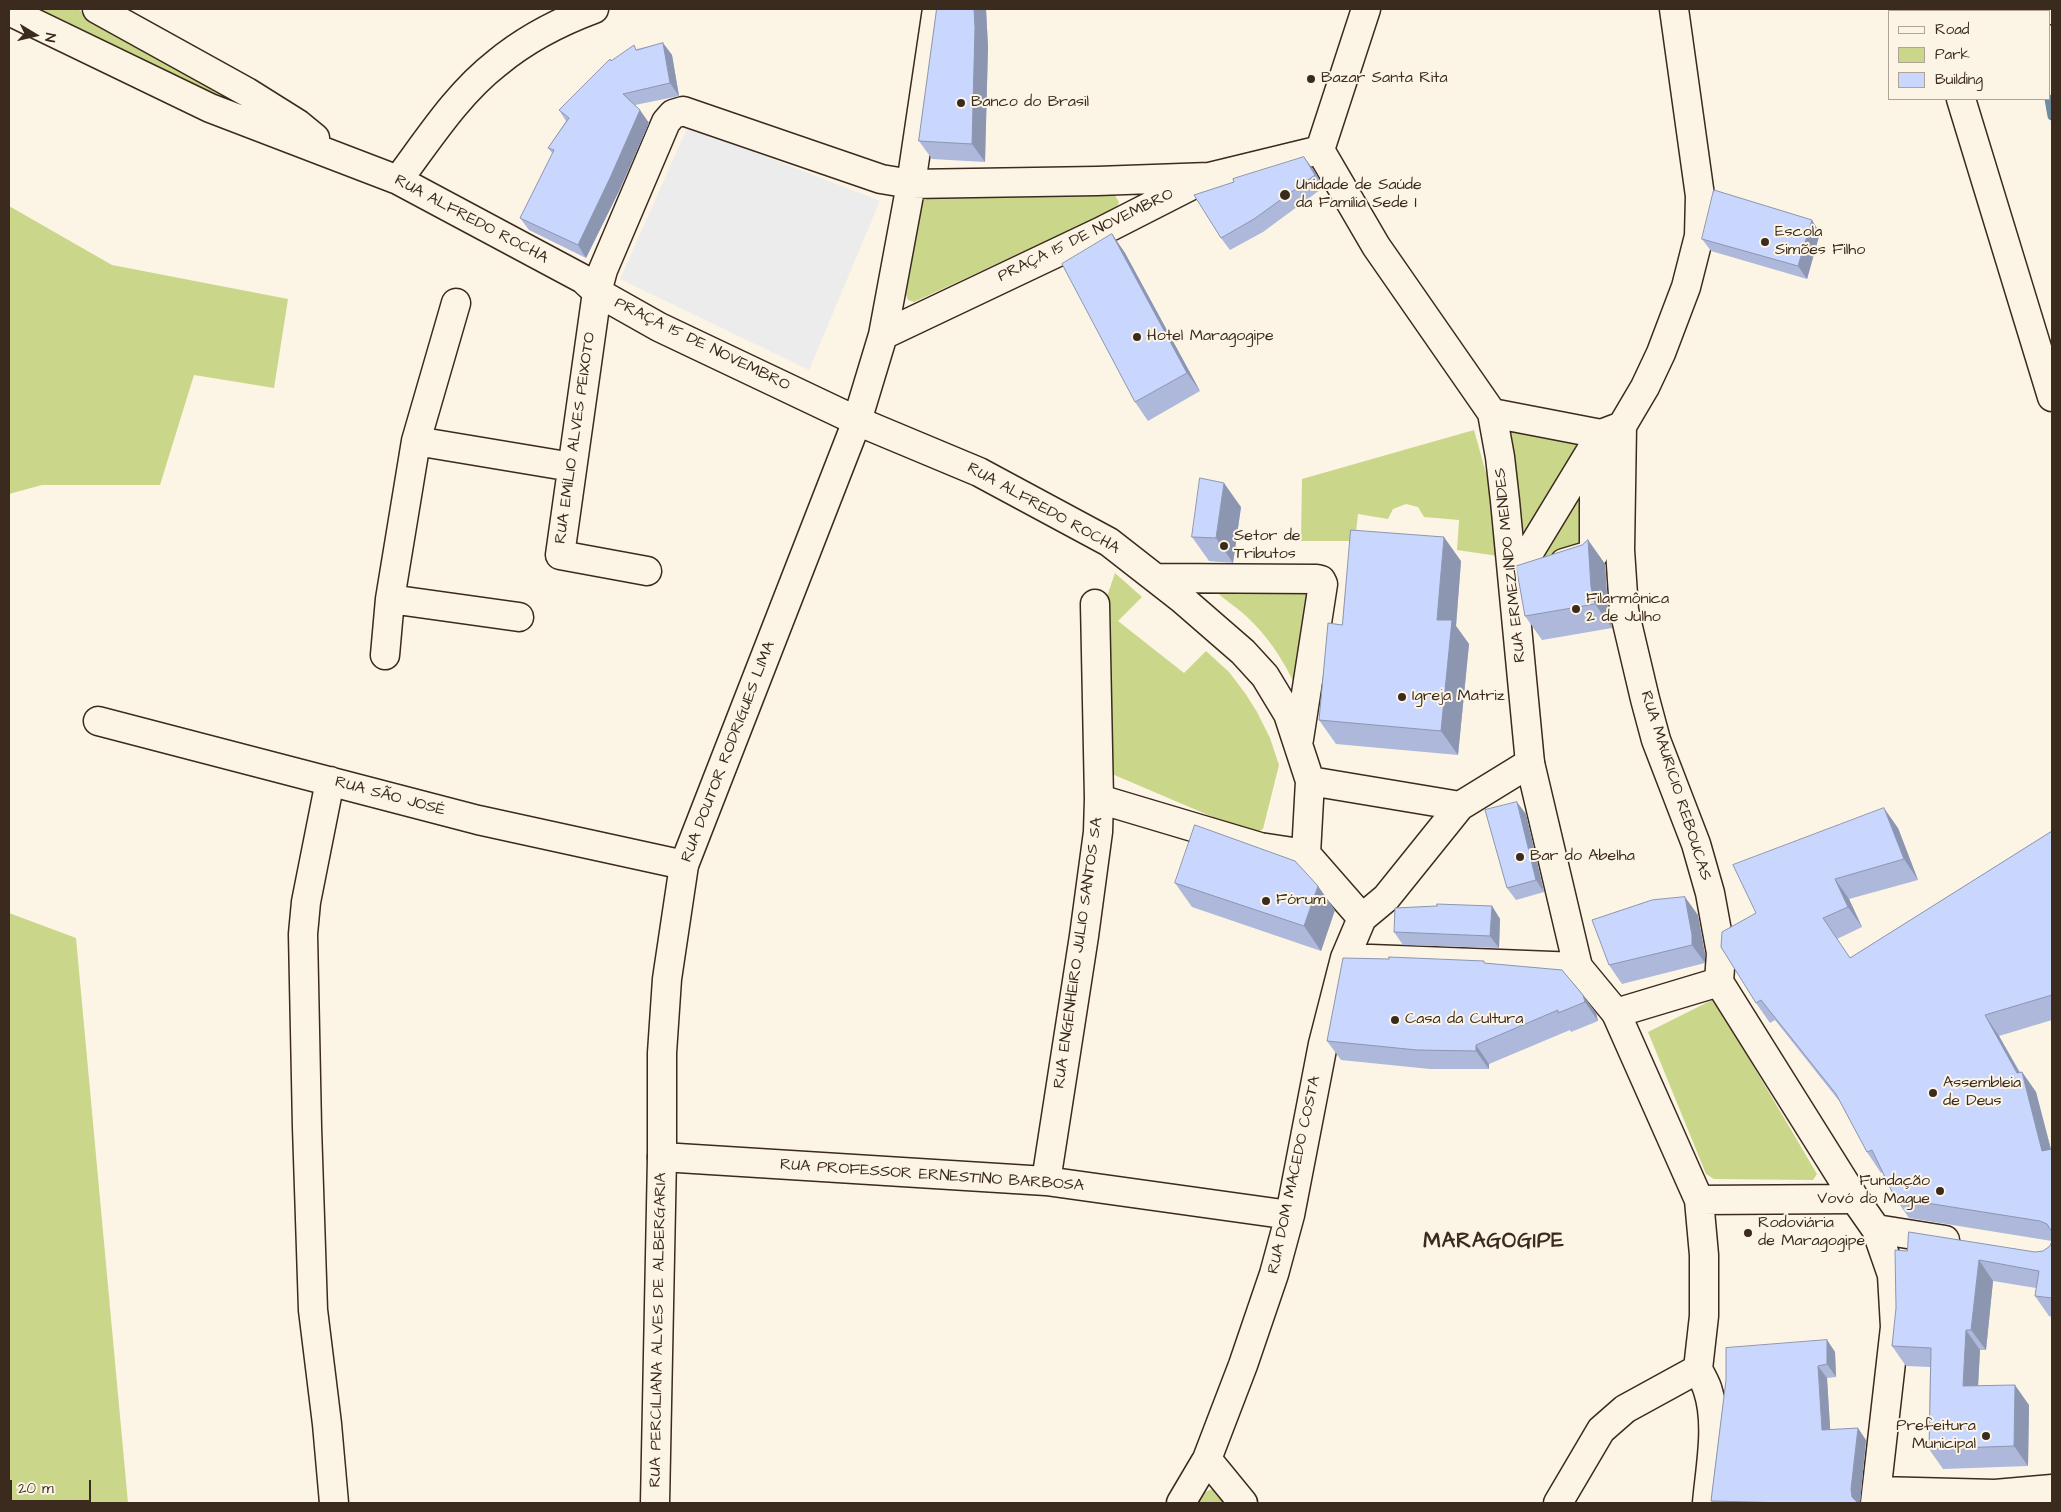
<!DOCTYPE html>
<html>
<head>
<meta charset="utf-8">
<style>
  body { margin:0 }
  #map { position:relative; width:2061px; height:1512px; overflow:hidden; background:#fcf5e5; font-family:"Architects Daughter",sans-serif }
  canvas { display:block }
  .frame { position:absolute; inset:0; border:10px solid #3b2a1e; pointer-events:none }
  .legend { position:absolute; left:1888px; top:10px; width:162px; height:90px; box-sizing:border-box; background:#fcf5e5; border:1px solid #afa495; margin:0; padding:6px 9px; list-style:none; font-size:15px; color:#3b2a1e }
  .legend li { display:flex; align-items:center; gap:10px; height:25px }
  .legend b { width:25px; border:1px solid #afa495 }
  .north { position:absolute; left:10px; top:10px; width:50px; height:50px; -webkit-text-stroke:4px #fcf5e5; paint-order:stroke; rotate:99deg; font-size:14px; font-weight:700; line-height:20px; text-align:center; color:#3b2a1e }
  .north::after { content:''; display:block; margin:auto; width:18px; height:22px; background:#3b2a1e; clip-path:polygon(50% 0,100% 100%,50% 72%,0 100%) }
  .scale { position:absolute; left:10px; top:1480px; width:81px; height:22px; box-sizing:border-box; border:2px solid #3b2a1e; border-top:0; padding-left:6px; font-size:15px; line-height:18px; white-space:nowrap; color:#3b2a1e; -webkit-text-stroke:4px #fcf5e5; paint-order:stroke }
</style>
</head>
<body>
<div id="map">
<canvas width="2061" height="1512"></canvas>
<div class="frame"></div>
<ul class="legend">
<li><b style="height:6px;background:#fcf5e5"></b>Road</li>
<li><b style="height:14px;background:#cad78a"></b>Park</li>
<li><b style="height:14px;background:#c9d6fd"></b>Building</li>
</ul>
<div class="north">N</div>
<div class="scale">20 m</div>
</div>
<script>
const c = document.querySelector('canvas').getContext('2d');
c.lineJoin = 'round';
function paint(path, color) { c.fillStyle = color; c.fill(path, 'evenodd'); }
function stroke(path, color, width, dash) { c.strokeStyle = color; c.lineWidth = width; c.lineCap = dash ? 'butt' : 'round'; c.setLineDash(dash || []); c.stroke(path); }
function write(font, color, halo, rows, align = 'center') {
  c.font = font + ' "Architects Daughter",sans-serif'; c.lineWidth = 4; c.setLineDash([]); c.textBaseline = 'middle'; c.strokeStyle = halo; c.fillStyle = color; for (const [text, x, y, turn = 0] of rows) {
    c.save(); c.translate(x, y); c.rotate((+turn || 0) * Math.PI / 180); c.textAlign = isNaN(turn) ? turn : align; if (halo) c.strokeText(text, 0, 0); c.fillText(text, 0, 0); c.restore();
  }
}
const built = new Path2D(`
  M 688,126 L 880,201 L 809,370 L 620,279 Z`);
const green = new Path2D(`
  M 29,9 L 77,9 L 251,106 L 244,112 Z
  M 1114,194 L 1119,202 L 1116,209 L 914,302 L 908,300 L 906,295 L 920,206 L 924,200 L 931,198 Z
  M 9,206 L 112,265 L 288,299 L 274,388 L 194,375 L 160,485 L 42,485 L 9,494 Z
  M 1511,429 L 1580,441 L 1527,532 L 1523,530 L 1522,528 Z
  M 1474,430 L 1489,484 L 1498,556 L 1457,550 L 1459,520 L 1424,517 L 1418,507 L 1406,504 L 1393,509 L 1388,519 L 1358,514 L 1355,541 L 1301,541 L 1302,479 Z
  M 1584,486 L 1590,548 L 1544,558 L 1543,556 Z
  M 1115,573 L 1142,597 L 1118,621 L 1184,673 L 1206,651 L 1229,672 L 1245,693 L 1257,712 L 1270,738 L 1279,765 L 1263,829 L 1256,833 L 1248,832 L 1112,774 L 1104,605 Z
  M 1311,589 L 1296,687 C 1283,659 1267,635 1245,615 C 1235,606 1223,599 1215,590 Z
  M 9,913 L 76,938 L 128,1503 L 9,1503 Z
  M 1714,999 L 1817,1174 L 1813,1180 L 1714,1179 L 1706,1174 L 1648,1032 Z
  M 1212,1489 L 1227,1503 L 1194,1503 L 1201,1494 Z`);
const stream = new Path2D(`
  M 2049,99 L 2052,116`);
const minor = new Path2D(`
  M 97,9 L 247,92 L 298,124 L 315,138
  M 9,11 L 210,108 L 398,180 L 583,279 L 597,292 L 659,327 L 857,421 L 979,472 L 1109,542 L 1182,599 L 1243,652 L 1265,676 L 1288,714 L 1310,781 L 1306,854
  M 398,180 C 428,140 457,94 497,63 C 526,39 559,22 594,9
  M 416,441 L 572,467
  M 1564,563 L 1594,554 L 1594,447
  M 647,571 L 560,555 L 597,292 L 603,270 L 666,122 L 673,114 L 683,111 L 881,179 L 911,184 L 937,9
  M 1156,578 L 1317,579 L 1321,580 L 1323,584 L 1299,739
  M 390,599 L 519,617
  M 385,655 L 390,599 L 416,441 L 456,303
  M 98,721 L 478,820 L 684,865
  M 330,781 L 306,902 L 303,934 L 307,1127 L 313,1310 L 327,1424 L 334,1503
  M 1310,781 L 1460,806 L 1530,763
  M 1099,799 L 1260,847 L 1306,854
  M 1362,918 L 1386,898 L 1460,806
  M 1345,958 L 1578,967
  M 1616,1013 L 1719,982
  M 662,1157 L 1046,1181 L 1290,1215
  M 1046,1181 L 1084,936 L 1098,832 L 1099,799 L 1095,604
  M 1855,1199 L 1876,1229 L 1892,1275 L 1895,1327 L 1875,1503
  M 1876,1229 L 1945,1240
  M 1207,1459 L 1243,1503
  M 1877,1491 L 1995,1494 L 2052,1489
  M 1181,1503 L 1207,1459 L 1243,1365 L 1274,1274 L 1290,1215 L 1323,1044 L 1345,958 L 1362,918 L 1306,854`);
const tertiary = new Path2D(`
  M 1674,9 L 1700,196 L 1699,236 L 1686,287 L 1661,353 L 1645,387 L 1622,426 L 1620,550 L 1624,610 L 1645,699 L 1656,740 L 1696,844 L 1710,893 L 1721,953 L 1719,982 L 1855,1199
  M 1939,9 L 1939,11
  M 2040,9 L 2052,10
  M 1961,99 L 2052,397
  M 1320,150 L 1376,246 L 1492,413 L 1500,457 L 1505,501 L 1530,763 L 1578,967 L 1616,1013 L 1699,1200 L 1704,1255 L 1704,1316 L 1698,1369
  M 1320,150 L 1366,9
  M 883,335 L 1100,232 L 1198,182
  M 1492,413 L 1601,434
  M 1513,579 L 1601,434 L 1622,426
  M 1699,1200 L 1855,1199
  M 1698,1369 C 1701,1376 1706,1383 1708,1391 C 1719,1425 1710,1468 1707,1503
  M 655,1503 L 662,1157 L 662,1053 L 667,979 L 684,865 L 857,421 L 883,335 L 911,184 L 1097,181 L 1209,177 L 1320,150
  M 1558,1503 L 1601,1430 L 1625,1409 L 1698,1369`);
const wall = new Path2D(`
  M 937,9 L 986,9 L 988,47 L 985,162 L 932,159 L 919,141 Z
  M 663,43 L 672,55 L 679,96 L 635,105 L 649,123 L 619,191 L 586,258 L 529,230 L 520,218 L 553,154 L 548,148 L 566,121 L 559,110 L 611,61 L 637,49 Z
  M 1313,169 L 1324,187 L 1263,232 L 1230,250 L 1221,238 Z
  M 1820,233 L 1807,279 L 1711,251 L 1702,239 Z
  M 1112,234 L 1125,253 L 1200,391 L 1148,421 L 1135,402 Z
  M 1241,507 L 1233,563 L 1209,561 L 1192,537 Z
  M 1588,540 L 1605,564 L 1608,611 L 1612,628 L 1542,640 L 1525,616 L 1582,545 Z
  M 1461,561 L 1456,626 L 1469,644 L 1458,755 L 1336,744 L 1319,720 L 1342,625 Z
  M 1526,814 L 1544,892 L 1516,900 L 1507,888 Z
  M 1898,828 L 1918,880 L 1849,899 L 1862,927 L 1837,939 L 1850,958 L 2052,831 L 2052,1020 L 1999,1036 L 2020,1072 L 2022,1072 L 2036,1092 L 2051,1149 L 2052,1149 L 2052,1317 L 2049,1316 L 2035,1296 L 2036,1288 L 1993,1281 L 1986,1350 L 1980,1350 L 1978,1385 L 2029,1405 L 2028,1466 L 1943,1469 L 1929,1449 L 1930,1367 L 1906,1366 L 1892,1346 L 1907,1251 L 2035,1252 L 2043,1251 L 2050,1246 L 2052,1241 L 1909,1218 L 1895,1198 L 1882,1172 L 1881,1173 L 1867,1152 L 1840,1102 L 1775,1020 L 1770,1023 L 1756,1003 L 1756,913 Z
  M 1175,883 L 1335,910 L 1321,951 L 1192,907 Z
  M 1492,906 L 1500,919 L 1499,948 L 1403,945 L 1394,932 Z
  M 1698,915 L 1705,954 L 1705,963 L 1622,984 L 1609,965 Z
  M 1486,964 L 1562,970 L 1596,1013 L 1598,1021 L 1571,1032 L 1570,1030 L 1489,1064 L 1489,1069 L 1430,1069 L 1341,1060 L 1327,1041 Z
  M 1827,1340 L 1835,1352 L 1836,1377 L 1827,1378 L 1830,1429 L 1866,1440 L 1860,1503 L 1713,1503 L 1711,1501 L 1726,1380 Z`);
const shadedWall = new Path2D(`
  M 974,9 L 986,9 L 988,47 L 985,162 L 972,144 Z
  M 663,43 L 672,55 L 679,96 L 670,83 Z
  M 640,110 L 649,123 L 619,191 L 586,258 L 578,245 Z
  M 1304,157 L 1313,169 L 1324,187 L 1315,175 Z
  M 1812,220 L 1820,233 L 1807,279 L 1798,266 Z
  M 1112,234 L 1125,253 L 1200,391 L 1187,373 Z
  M 1224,483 L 1241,507 L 1233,563 L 1216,538 Z
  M 1444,537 L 1461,561 L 1456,626 L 1469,644 L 1458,755 L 1441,731 L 1437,620 Z
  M 1588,540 L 1605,564 L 1608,611 L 1612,628 L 1595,604 L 1591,587 Z
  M 1517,802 L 1526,814 L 1544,892 L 1536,880 Z
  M 1884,808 L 1898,828 L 1918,880 L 1904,859 Z
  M 1835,879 L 1849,899 L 1862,927 L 1848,907 Z
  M 1318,886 L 1335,910 L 1321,951 L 1304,926 Z
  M 1685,897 L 1698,915 L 1705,954 L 1705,963 L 1692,945 Z
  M 1492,906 L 1500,919 L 1499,948 L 1490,936 Z
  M 1583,995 L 1596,1013 L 1598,1021 L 1585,1002 Z
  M 1985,1015 L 1999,1036 L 2024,1081 L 2022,1072 L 2036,1092 L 2052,1154 L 2042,1151 L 2017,1073 Z
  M 1476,1045 L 1489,1064 L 1489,1069 L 1476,1051 Z
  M 1979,1260 L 1993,1281 L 1986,1350 L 1971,1330 Z
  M 1966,1330 L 1980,1350 L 1977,1406 L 1963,1386 Z
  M 1827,1340 L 1835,1352 L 1836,1377 L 1827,1364 Z
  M 1818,1366 L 1827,1378 L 1831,1442 L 1822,1430 Z
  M 2015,1385 L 2029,1405 L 2028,1466 L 2014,1446 Z
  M 1858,1428 L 1866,1440 L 1860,1503 L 1856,1503 L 1852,1497 L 1851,1489 Z`);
const building = new Path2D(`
  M 937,9 L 974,9 L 975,28 L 972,144 L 919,141 Z
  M 663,43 L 670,83 L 623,94 L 640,110 L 610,178 L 578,245 L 520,218 L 554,150 L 548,148 L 569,118 L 559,110 L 610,59 L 611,61 L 634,45 L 636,50 Z
  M 1304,157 L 1315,175 L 1254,219 L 1221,238 L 1194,195 L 1234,182 L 1233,179 Z
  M 1714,190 L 1812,220 L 1798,266 L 1702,239 Z
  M 1112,234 L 1187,373 L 1135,402 L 1062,264 Z
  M 1200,478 L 1224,483 L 1216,538 L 1192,537 Z
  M 1351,530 L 1444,537 L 1437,620 L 1452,620 L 1441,731 L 1319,720 L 1328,623 L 1342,625 Z
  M 1588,540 L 1591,587 L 1595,604 L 1525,616 L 1516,566 L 1582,545 Z
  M 1517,802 L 1536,880 L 1507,888 L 1485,810 Z
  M 1884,808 L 1904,859 L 1835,879 L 1848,907 L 1823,918 L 1850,958 L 2052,831 L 2052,995 L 1985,1015 L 2017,1073 L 2022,1072 L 2042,1151 L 2052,1149 L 2052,1232 L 2047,1224 L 2040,1221 L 1895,1198 L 1872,1150 L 1867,1152 L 1836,1094 L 1761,1000 L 1756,1003 L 1721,947 L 1722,932 L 1756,913 L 1733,865 Z
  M 1195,825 L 1295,861 L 1318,886 L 1304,926 L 1175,883 Z
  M 1685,897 L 1692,935 L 1692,945 L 1609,965 L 1592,920 L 1652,900 Z
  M 1437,904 L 1492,906 L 1490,936 L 1394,932 L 1395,908 L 1437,906 Z
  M 1389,957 L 1484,961 L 1484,963 L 1562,970 L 1583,995 L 1585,1002 L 1558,1013 L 1558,1010 L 1476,1045 L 1476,1051 L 1417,1050 L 1327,1041 L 1343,958 L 1389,959 Z
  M 1909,1232 L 2035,1252 L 2043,1251 L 2050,1246 L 2052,1241 L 2052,1298 L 2035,1296 L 2039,1271 L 1979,1260 L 1971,1330 L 1966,1330 L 1963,1386 L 2015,1385 L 2014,1446 L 1929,1449 L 1931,1348 L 1892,1346 L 1896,1308 L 1895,1250 L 1907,1251 Z
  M 1827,1340 L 1827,1364 L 1818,1366 L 1822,1430 L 1858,1428 L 1851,1489 L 1852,1497 L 1858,1503 L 1789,1503 L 1711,1501 L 1726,1380 L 1726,1348 Z`);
const markers = [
  [1311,79,5,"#3b2a1e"],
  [961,103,5,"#3b2a1e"],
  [1285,195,6,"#3b2a1e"],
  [1765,242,5,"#3b2a1e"],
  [1137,337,5,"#3b2a1e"],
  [1224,546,5,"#3b2a1e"],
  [1576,609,5,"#3b2a1e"],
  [1402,697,5,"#3b2a1e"],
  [1520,857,5,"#3b2a1e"],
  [1266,901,5,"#3b2a1e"],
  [1395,1020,5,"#3b2a1e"],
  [1933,1093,5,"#3b2a1e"],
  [1940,1191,5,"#3b2a1e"],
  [1748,1233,5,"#3b2a1e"],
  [1986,1436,5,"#3b2a1e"]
];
const poiNames = [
  ["Bazar Santa Rita",1321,79],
  ["Banco do Brasil",971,103],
  ["Unidade de Saúde",1296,186],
  ["da Família Sede I",1296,204],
  ["Escola",1775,233],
  ["Simões Filho",1775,251],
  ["Hotel Maragogipe",1147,337],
  ["Setor de",1234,537],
  ["Tributos",1234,555],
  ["Filarmônica",1586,600],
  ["2 de Julho",1586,618],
  ["Igreja Matriz",1412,697],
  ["Bar do Abelha",1530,857],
  ["Fórum",1276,901],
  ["Casa da Cultura",1405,1020],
  ["Assembleia",1943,1084],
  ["de Deus",1943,1102],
  ["Fundação",1930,1182,"right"],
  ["Vovó do Mague",1930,1200,"right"],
  ["Rodoviária",1758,1224],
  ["de Maragogipe",1758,1242],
  ["Prefeitura",1976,1427,"right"],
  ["Municipal",1976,1445,"right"]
];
const streetNames = [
  ["RUA ALFREDO ROCHA",471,220,28],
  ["PRAÇA 15 DE NOVEMBRO",1086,236,-26],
  ["PRAÇA 15 DE NOVEMBRO",702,345,26],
  ["RUA EMÍLIO ALVES PEIXOTO",576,438,-82],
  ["RUA ALFREDO ROCHA",1043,509,29],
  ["RUA ERMEZINDO MENDES",1511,565,-96],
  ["RUA DOUTOR RODRIGUES LIMA",729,752,-69],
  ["RUA MAURICIO REBOUCAS",1675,786,72],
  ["RUA SÃO JOSÉ",390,797,15],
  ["RUA ENGENHEIRO JULIO SANTOS SA",1079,953,-82],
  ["RUA DOM MACEDO COSTA",1295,1175,-78],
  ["RUA PROFESSOR ERNESTINO BARBOSA",932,1176,4],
  ["RUA PERCILIANA ALVES DE ALBERGARIA",659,1330,-89]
];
const districtNames = [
  ["MARAGOGIPE",1494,1243]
];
paint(built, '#edecec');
paint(green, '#cad78a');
stroke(stream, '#6f8b9d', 9);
stroke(minor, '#3b2a1e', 31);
stroke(tertiary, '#3b2a1e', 31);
stroke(minor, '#fcf5e5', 28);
stroke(tertiary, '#fcf5e5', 28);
paint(wall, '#adb8da');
paint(shadedWall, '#8d96b1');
paint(building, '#c9d6fd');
stroke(building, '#8d96b1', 1);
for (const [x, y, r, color] of markers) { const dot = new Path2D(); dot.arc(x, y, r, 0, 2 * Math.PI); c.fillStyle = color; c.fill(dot); stroke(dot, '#fcf5e5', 2); }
write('16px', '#3b2a1e', '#fcf5e5', poiNames, 'left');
write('16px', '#3b2a1e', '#fcf5e5', streetNames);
c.letterSpacing = '1px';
write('bold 21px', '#3b2a1e', '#fcf5e5', districtNames);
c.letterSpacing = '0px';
</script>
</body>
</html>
